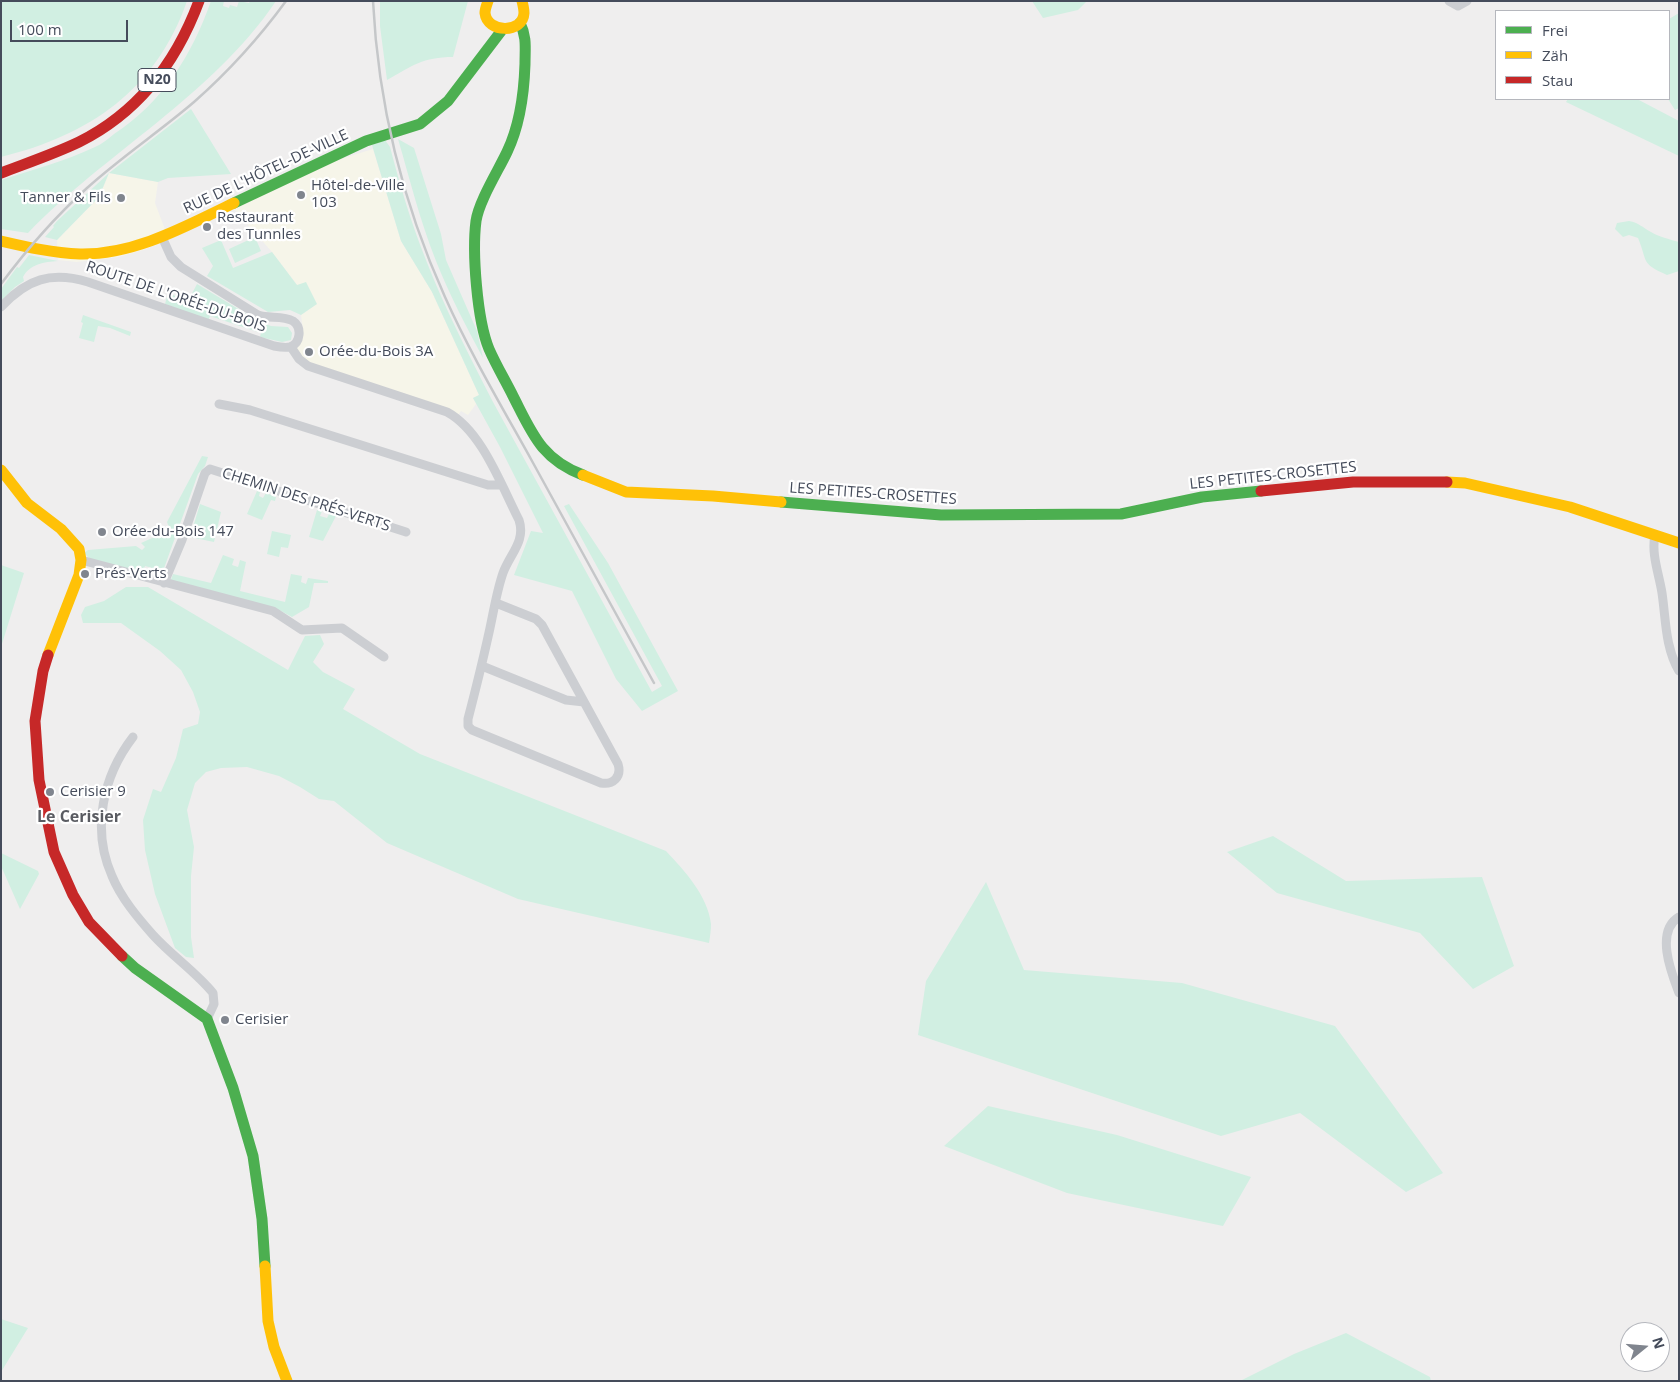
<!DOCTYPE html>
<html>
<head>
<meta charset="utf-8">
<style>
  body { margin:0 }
  #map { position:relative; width:1680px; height:1382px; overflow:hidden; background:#efeeee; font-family:"Open Sans",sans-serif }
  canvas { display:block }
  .frame { position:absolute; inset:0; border:2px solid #454c5b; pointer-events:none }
  .legend { position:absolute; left:1495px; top:10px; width:175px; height:90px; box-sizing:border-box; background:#fff; border:1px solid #b5b7bd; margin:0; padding:6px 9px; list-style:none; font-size:15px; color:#454c5b }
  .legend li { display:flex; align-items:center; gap:10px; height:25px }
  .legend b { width:25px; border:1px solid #b5b7bd }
  .north { position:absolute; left:1620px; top:1322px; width:50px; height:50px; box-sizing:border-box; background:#fff; border:1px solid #b5b7bd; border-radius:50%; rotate:73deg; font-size:14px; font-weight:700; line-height:20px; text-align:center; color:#454c5b }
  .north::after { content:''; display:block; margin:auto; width:18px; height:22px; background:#80858e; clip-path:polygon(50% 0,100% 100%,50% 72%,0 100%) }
  .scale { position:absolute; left:10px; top:20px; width:118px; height:22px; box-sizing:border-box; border:2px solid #454c5b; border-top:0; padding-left:6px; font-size:15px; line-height:18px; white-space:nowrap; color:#454c5b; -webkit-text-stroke:4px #fff; paint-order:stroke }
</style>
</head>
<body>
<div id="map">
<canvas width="1680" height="1382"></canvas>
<div class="frame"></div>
<ul class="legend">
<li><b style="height:6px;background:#4caf50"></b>Frei</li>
<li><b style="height:6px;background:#ffc107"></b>Zäh</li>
<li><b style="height:6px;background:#c62828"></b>Stau</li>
</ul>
<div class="north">N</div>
<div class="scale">100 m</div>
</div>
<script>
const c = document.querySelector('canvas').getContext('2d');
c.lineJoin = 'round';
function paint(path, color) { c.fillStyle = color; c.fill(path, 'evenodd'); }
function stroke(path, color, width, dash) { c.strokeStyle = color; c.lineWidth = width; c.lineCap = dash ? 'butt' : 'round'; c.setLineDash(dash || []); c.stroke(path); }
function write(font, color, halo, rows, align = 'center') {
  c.font = font + ' "Open Sans",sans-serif'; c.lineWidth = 4.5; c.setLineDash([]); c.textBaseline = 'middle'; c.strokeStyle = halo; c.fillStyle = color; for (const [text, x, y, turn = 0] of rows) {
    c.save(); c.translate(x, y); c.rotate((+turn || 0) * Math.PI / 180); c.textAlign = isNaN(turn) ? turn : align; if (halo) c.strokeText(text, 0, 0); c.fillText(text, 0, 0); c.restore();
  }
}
const commercial = new Path2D(`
  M 373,149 L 401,241 L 432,292 L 479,395 L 473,398 L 476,404 L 468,415 L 461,411 L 458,415 L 308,364 L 294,346 L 303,330 L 301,315 L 316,304 L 297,285 L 272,252 L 234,209 L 273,180 Z
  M 109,173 L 158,182 L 155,203 L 169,240 L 143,250 L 119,257 L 77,262 L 58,260 L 57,240 L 99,197 Z`);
const green = new Path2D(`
  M 1,1 L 187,1 C 156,90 90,135 1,157 Z
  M 211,1 L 224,1 L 223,6 L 229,8 L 230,5 L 237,7 L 239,1 L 249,3 L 250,1 L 276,1 C 212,96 105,153 28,233 L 1,229 L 1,180 C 33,170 65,161 95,147 C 102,144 108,139 114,134 C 162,103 192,55 211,1 Z
  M 380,1 L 468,1 L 453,57 C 423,57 412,66 387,80 L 380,26 Z
  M 1032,1 L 1087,1 L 1078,10 L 1043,18 Z
  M 1679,13 L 1679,108 L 1675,110 L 1668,99 L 1669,19 Z
  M 1568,99 L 1637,99 L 1679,121 L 1679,156 L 1566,102 Z
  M 191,109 L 231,174 L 168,178 L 158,182 L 109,173 L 99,197 L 57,240 L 45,237 L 54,227 L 53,226 L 57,221 L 109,173 Z
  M 398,139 L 414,148 L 441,234 L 446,260 L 477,331 L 483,358 C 466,326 449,294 436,261 C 420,221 410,180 398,139 Z
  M 385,140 L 390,147 C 400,185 411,223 426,260 C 444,307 470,357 493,402 L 652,692 L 662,686 L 564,506 L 569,504 L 608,563 L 678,691 L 642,711 L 616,679 L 572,591 L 514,575 L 531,531 L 543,533 L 500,447 L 473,398 L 479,395 L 432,292 L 401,241 L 372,145 Z
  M 1629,221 C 1639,223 1642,227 1651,232 C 1659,237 1669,239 1679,242 L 1679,271 L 1667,275 C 1640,263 1648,262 1638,238 L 1629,235 L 1623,237 L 1615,229 L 1617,223 Z
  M 255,237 L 261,251 L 235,263 L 229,249 Z
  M 221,240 L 233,268 L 272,252 L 297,285 L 306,282 L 317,304 L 301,315 L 290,310 L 268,312 L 207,276 L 213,266 L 202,248 Z
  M 29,255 L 58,261 C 44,262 30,264 23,277 L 24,281 L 15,287 L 1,301 L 1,289 L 17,267 L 19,268 Z
  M 197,284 L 260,322 L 271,326 L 288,327 L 292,333 L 291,340 L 282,342 L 260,337 L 261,333 L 210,316 L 208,321 L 165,304 L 168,293 L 188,301 Z
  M 83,315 L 131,332 L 130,336 L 110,328 L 98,326 L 94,342 L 79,338 L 83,323 L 81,322 Z
  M 202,456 L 208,457 L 205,466 L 198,474 L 163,571 L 145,566 L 142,575 L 90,559 L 84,553 L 88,550 L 136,546 L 142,550 L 145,547 L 141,543 L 170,530 L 167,522 Z
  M 257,491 L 260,492 L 259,496 L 263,498 L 266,493 L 276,497 L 275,501 L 271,500 L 262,520 L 247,514 Z
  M 200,504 L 221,512 L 214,542 L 190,537 Z
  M 317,510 L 322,511 L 320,516 L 327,518 L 329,514 L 336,516 L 323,541 L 309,537 Z
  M 272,531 L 291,535 L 288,548 L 281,547 L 279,557 L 267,554 Z
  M 223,555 L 234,559 L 232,565 L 238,567 L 240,560 L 246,562 L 240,591 L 285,602 L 291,574 L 302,576 L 301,582 L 306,584 L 308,578 L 328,581 L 328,583 L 314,583 L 309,607 L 292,617 L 281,611 L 170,582 L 173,574 L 211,583 Z
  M 1,565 L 24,573 L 1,647 Z
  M 126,587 L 148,587 L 288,670 L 305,636 L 320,635 L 324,644 L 313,662 L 323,672 L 355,689 L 343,709 L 420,754 L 666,851 C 684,870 708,896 711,924 C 711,930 710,937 709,943 L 518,899 L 387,843 L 334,801 L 319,799 L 300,787 L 279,776 L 247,767 L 221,768 L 206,772 L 195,783 L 187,810 L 194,847 L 191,876 L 191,937 L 194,958 L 186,957 L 175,948 L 155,894 L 145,850 L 143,820 L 153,789 L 161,792 L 176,758 L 183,729 L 198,724 L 200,712 L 193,692 L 181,670 L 160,651 L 121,623 L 83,623 L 81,615 L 85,607 L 104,601 Z
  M 1273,836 L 1346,881 L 1482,877 L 1514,966 L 1473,989 L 1420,933 L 1277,893 L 1227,852 Z
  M 1,853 L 38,871 L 39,874 L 20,909 L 1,866 Z
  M 986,882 L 1024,970 L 1182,983 L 1335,1026 L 1443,1173 L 1406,1192 L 1300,1113 L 1221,1136 L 918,1035 L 926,981 Z
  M 988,1106 L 1117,1135 L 1251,1177 L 1223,1226 L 1067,1193 L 944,1146 Z
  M 1,1319 L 28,1328 L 1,1372 Z
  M 1346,1333 L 1430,1377 L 1431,1381 L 1240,1381 L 1294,1354 Z`);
const street = new Path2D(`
  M 1449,1 L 1458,6 L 1467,1
  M 1,307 C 27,279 51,271 88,282 L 274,346 C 279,347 285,348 290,347 C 301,343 302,327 293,321 C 283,315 268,319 258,315 L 181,267 L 171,257 L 162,237
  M 291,347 L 299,359 L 308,366 L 447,412 C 482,431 501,485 519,520 C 526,541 510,554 503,573 C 496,593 493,616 488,637 C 482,664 475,692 468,719 L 468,726 L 472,730 L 601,783 C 613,785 622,777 618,764 L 542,625 L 536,619 L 496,603
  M 219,404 L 250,410 L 488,485 L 501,485
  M 1655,535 C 1651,554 1659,574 1662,593 C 1666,620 1665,647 1679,671
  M 81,560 L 273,611 L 302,630 L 342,628 L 384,657
  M 164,583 L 182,540 L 205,473 L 210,469 L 406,532
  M 482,666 L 566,700 L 584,702
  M 133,737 C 103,776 91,829 112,876 C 121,898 138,918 153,935 C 172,956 196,972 213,993 L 214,1004 L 207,1019
  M 1679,917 C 1655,931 1671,972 1679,993`);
const fast = new Path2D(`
  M 520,23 C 527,37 525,48 525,64 C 524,94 520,125 507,152 C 498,171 479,201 476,221 C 472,252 477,320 489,349 C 496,365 505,380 513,396 C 532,433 541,459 583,475
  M 234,203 L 366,141 L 420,124 L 448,101 L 502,30
  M 781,502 L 941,515 L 1121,514 L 1202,497 L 1261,491
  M 122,956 L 135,968 L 207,1019 L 233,1088 L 253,1156 L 262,1219 L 265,1266`);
const slow = new Path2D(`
  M 488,1 C 487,4 485,9 485,13 C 487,33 523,34 524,13 C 524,9 523,5 522,1
  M 1,241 C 27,247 53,253 80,254 C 135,255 186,226 234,203
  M 1,470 L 27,503 L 61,529 L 79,549 L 81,560 L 79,575 L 48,655
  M 583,475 L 626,492 L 713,496 L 781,502
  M 1447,482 L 1465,483 L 1570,507 L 1679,543
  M 265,1266 L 268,1321 L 274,1347 L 287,1381`);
const jam = new Path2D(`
  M 1,173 C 27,163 54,154 79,142 C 139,112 176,63 199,1
  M 1261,491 L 1353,482 L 1447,482
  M 48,655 L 43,671 L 35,721 L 39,780 L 54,852 L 73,895 L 89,922 L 122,956`);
const rail = new Path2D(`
  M 373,1 C 378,103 403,204 445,297 C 470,353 502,407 532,461 C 572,535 613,609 654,683
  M 1,284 C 27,249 55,217 87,188 C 121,157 159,132 194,102 C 228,72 259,38 286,1`);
const markers = [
  [301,195,5,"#80858e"],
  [121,198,5,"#80858e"],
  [207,227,5,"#80858e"],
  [309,352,5,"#80858e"],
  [102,532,5,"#80858e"],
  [85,574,5,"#80858e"],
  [50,792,5,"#80858e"],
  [225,1020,5,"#80858e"]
];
const shields = [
  [157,80,38]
];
const shieldNames = [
  ["N20",157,80]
];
const streetNames = [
  ["RUE DE L'HÔTEL-DE-VILLE",266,172,-25],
  ["ROUTE DE L'ORÉE-DU-BOIS",176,297,19],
  ["LES PETITES-CROSETTES",1273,476,-6],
  ["LES PETITES-CROSETTES",873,494,4],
  ["CHEMIN DES PRÉS-VERTS",306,500,18]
];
const poiNames = [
  ["Hôtel-de-Ville",311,186],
  ["103",311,203],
  ["Tanner & Fils",111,198,"right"],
  ["Restaurant",217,218],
  ["des Tunnles",217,235],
  ["Orée-du-Bois 3A",319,352],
  ["Orée-du-Bois 147",112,532],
  ["Prés-Verts",95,574],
  ["Cerisier 9",60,792],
  ["Cerisier",235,1020]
];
const neighbourhoodNames = [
  ["Le Cerisier",79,817]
];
paint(commercial, '#f6f5e9');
paint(green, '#d1efe2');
stroke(street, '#ccced2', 9);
stroke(fast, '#4caf50', 11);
stroke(slow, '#ffc107', 11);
stroke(jam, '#c62828', 11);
stroke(rail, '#c5c7c9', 2.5);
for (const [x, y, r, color] of markers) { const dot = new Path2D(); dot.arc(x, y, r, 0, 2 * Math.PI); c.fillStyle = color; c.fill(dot); stroke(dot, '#fff', 2); }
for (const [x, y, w] of shields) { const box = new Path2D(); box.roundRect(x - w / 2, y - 11.5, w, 23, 4); c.fillStyle = '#fff'; c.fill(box); stroke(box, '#454c5b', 1); }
write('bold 14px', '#454c5b', null, shieldNames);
write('15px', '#454c5b', '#fff', streetNames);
write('15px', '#454c5b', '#fff', poiNames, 'left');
write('bold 16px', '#5a5c62', '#fff', neighbourhoodNames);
</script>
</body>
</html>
